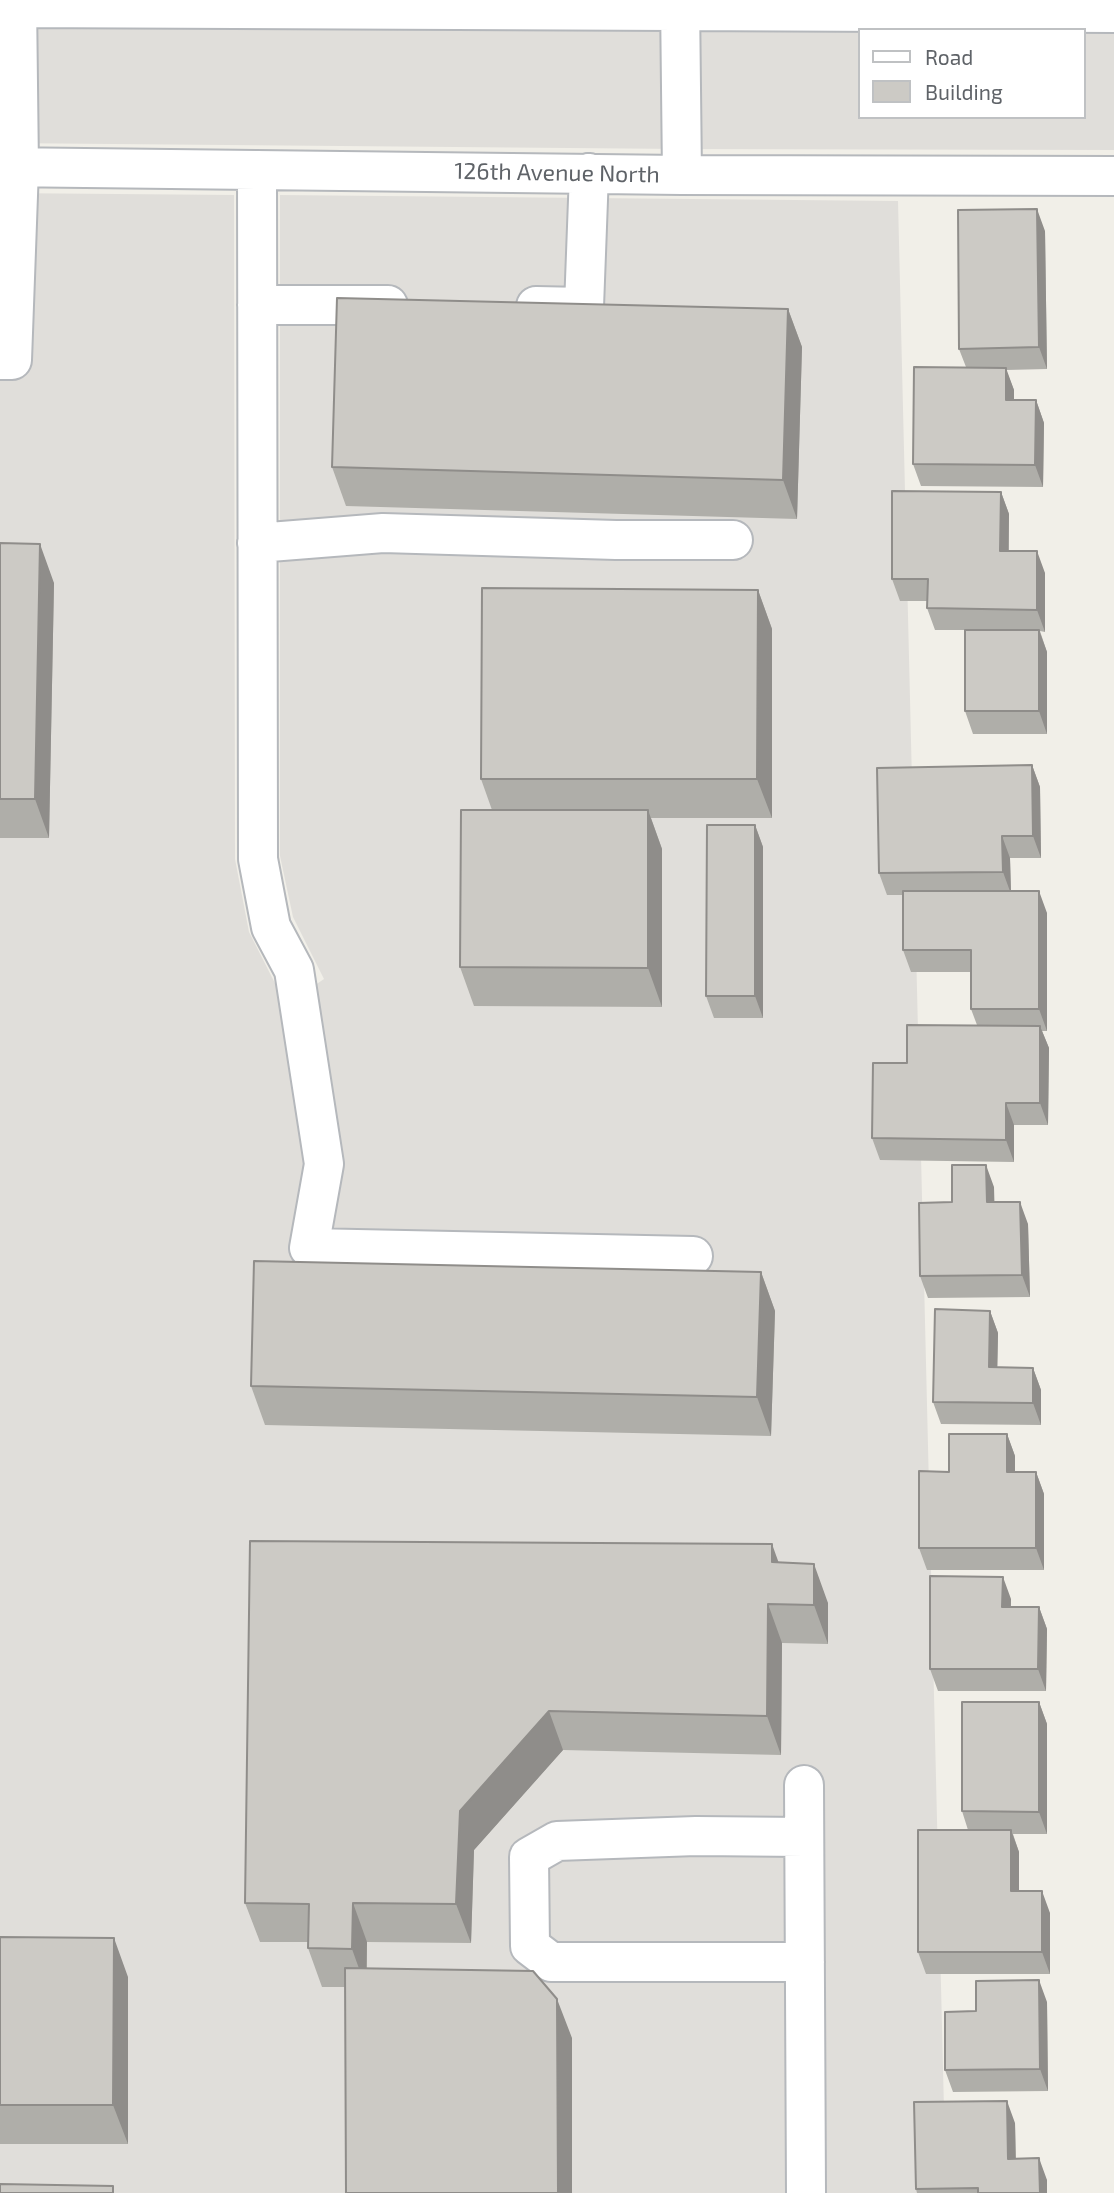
<!DOCTYPE html>
<html>
<head>
<meta charset="utf-8">
<style>
  body { margin:0 }
  #map { position:relative; width:1114px; height:2193px; overflow:hidden; background:#f1efe8; font-family:"Exo 2",sans-serif }
  canvas { display:block }
  .legend { position:absolute; left:858px; top:28px; width:228px; height:91px; box-sizing:border-box; background:#fff; border:2px solid #bfc1c3; margin:0; padding:9px 12px; list-style:none; font-size:21px; color:#5f6368 }
  .legend li { display:flex; align-items:center; gap:14px; height:35px }
  .legend b { width:35px; border:2px solid #bfc1c3 }
</style>
</head>
<body>
<div id="map">
<canvas width="1114" height="2193"></canvas>
<ul class="legend">
<li><b style="height:9px;background:#fff"></b>Road</li>
<li><b style="height:19px;background:#cccac5"></b>Building</li>
</ul>
</div>
<script>
const c = document.querySelector('canvas').getContext('2d');
c.lineJoin = 'round';
function paint(path, color) { c.fillStyle = color; c.fill(path, 'evenodd'); }
function stroke(path, color, width, dash) { c.strokeStyle = color; c.lineWidth = width; c.lineCap = dash ? 'butt' : 'round'; c.setLineDash(dash || []); c.stroke(path); }
function write(font, color, halo, rows, align = 'center') {
  c.font = font + ' "Exo 2",sans-serif'; c.lineWidth = 5; c.setLineDash([]); c.textBaseline = 'middle'; c.strokeStyle = halo; c.fillStyle = color; for (const [text, x, y, turn = 0] of rows) {
    c.save(); c.translate(x, y); c.rotate((+turn || 0) * Math.PI / 180); c.textAlign = isNaN(turn) ? turn : align; if (halo) c.strokeText(text, 0, 0); c.fillText(text, 0, 0); c.restore();
  }
}
const industrial = new Path2D(`
  M 0,0 L 1114,0 L 1114,150 L 682,149 L 0,143 ZM 860,30 L 1084,30 L 1084,117 L 860,117 Z
  M 0,193 L 234,195 L 235,859 L 249,932 L 286,1005 L 324,979 L 293,917 L 280,856 L 280,195 L 898,201 L 946,2193 L 0,2193 Z`);
const minor = new Path2D(`
  M 680,0 L 682,175
  M 17,8 L 1114,13
  M 0,167 L 682,175 L 1114,176
  M 257,170 L 258,859 L 271,927 L 294,970 L 324,1164 L 309,1248 L 693,1256
  M 257,305 L 388,305
  M 536,306 L 584,307 L 589,173
  M 0,360 L 12,360 L 19,168 L 17,0
  M 257,543 L 383,533 L 616,540 L 733,540
  M 804,1785 L 806,2193
  M 804,1837 L 696,1836 L 557,1841 L 529,1857 L 530,1946 L 551,1962 L 805,1962`);
const wall = new Path2D(`
  M 1045,231 L 1047,369 L 1006,370 L 1014,390 L 1014,400 L 1036,400 L 1044,423 L 1043,487 L 921,486 L 913,464 L 966,367 L 959,349 Z
  M 788,309 L 802,347 L 797,519 L 346,506 L 332,467 Z
  M 1001,492 L 1009,514 L 1009,551 L 1045,573 L 1045,632 L 1040,631 L 1047,652 L 1047,734 L 973,734 L 965,711 L 965,630 L 935,630 L 927,608 L 927,601 L 900,601 L 892,579 Z
  M 0,543 L 54,583 L 49,838 L 0,838 Z
  M 758,590 L 772,629 L 772,818 L 651,818 L 662,849 L 662,1007 L 474,1006 L 460,967 L 492,810 L 481,779 Z
  M 1032,765 L 1040,787 L 1041,858 L 1010,858 L 1011,891 L 1047,913 L 1047,1031 L 1042,1031 L 1049,1048 L 1048,1125 L 1014,1125 L 1014,1162 L 880,1160 L 872,1138 L 907,1063 L 977,1025 L 971,1009 L 971,972 L 911,972 L 903,950 L 903,895 L 887,895 L 879,873 Z
  M 755,825 L 763,847 L 763,1018 L 714,1018 L 706,996 Z
  M 994,1187 L 994,1202 L 1028,1224 L 1030,1297 L 928,1298 L 920,1276 L 952,1202 Z
  M 761,1272 L 775,1311 L 771,1436 L 265,1425 L 251,1386 Z
  M 990,1311 L 998,1333 L 997,1367 L 1033,1368 L 1041,1390 L 1041,1425 L 941,1424 L 933,1402 Z
  M 1007,1434 L 1015,1456 L 1015,1472 L 1036,1472 L 1044,1494 L 1044,1570 L 927,1570 L 919,1548 L 949,1472 Z
  M 778,1562 L 828,1603 L 828,1644 L 782,1643 L 781,1755 L 563,1750 L 474,1850 L 471,1943 L 367,1942 L 367,1969 L 572,2038 L 345,1987 L 322,1987 L 308,1948 L 308,1942 L 260,1942 L 245,1903 Z
  M 1011,1599 L 1011,1607 L 1039,1607 L 1047,1629 L 1046,1691 L 938,1691 L 930,1669 Z
  M 1039,1702 L 1047,1724 L 1047,1834 L 1013,1834 L 1019,1852 L 1019,1891 L 1050,1913 L 1050,1974 L 926,1974 L 918,1952 L 968,1830 L 962,1811 Z
  M 0,1937 L 128,1977 L 128,2144 L 0,2144 Z
  M 1047,2002 L 1048,2091 L 953,2092 L 945,2070 Z
  M 1015,2123 L 1016,2159 L 1047,2180 L 1047,2193 L 917,2193 L 916,2189 Z`);
const shadedWall = new Path2D(`
  M 1037,209 L 1045,231 L 1047,369 L 1039,347 Z
  M 788,309 L 802,347 L 797,519 L 783,480 Z
  M 1006,368 L 1014,390 L 1014,423 L 1006,400 Z
  M 1036,400 L 1044,423 L 1043,487 L 1035,465 Z
  M 1001,492 L 1009,514 L 1008,573 L 1000,551 Z
  M 40,544 L 54,583 L 49,838 L 35,799 Z
  M 1037,551 L 1045,573 L 1045,632 L 1037,610 Z
  M 758,590 L 772,629 L 772,818 L 757,779 Z
  M 1039,630 L 1047,652 L 1047,734 L 1039,711 Z
  M 1032,765 L 1040,787 L 1041,858 L 1033,836 Z
  M 648,810 L 662,849 L 662,1007 L 648,968 Z
  M 755,825 L 763,847 L 763,1018 L 755,996 Z
  M 1002,836 L 1010,858 L 1011,894 L 1003,872 Z
  M 1039,891 L 1047,913 L 1047,1031 L 1039,1009 Z
  M 1040,1026 L 1049,1048 L 1048,1125 L 1040,1103 Z
  M 1006,1103 L 1014,1125 L 1014,1162 L 1006,1140 Z
  M 986,1165 L 994,1187 L 995,1224 L 987,1202 Z
  M 1020,1202 L 1028,1224 L 1030,1297 L 1022,1275 Z
  M 761,1272 L 775,1311 L 771,1436 L 757,1397 Z
  M 990,1311 L 998,1333 L 997,1389 L 989,1367 Z
  M 1033,1368 L 1041,1390 L 1041,1425 L 1033,1403 Z
  M 1007,1434 L 1015,1456 L 1015,1494 L 1007,1472 Z
  M 1036,1472 L 1044,1494 L 1044,1570 L 1036,1548 Z
  M 772,1544 L 786,1583 L 772,1562 Z
  M 814,1564 L 828,1603 L 828,1644 L 814,1605 Z
  M 1003,1577 L 1011,1599 L 1010,1629 L 1002,1607 Z
  M 768,1604 L 782,1643 L 781,1755 L 767,1716 Z
  M 1039,1607 L 1047,1629 L 1046,1691 L 1038,1669 Z
  M 1039,1702 L 1047,1724 L 1047,1834 L 1039,1812 Z
  M 549,1711 L 563,1750 L 474,1850 L 471,1943 L 456,1904 L 460,1811 Z
  M 1011,1830 L 1019,1852 L 1019,1913 L 1011,1891 Z
  M 1042,1891 L 1050,1913 L 1050,1974 L 1042,1952 Z
  M 353,1903 L 367,1942 L 366,1988 L 352,1949 Z
  M 114,1938 L 128,1977 L 128,2144 L 113,2105 Z
  M 1039,1980 L 1047,2002 L 1048,2091 L 1040,2069 Z
  M 557,1999 L 572,2038 L 572,2193 L 558,2193 Z
  M 1007,2101 L 1015,2123 L 1016,2181 L 1008,2159 Z
  M 1039,2158 L 1047,2180 L 1047,2193 L 1040,2193 Z`);
const building = new Path2D(`
  M 1037,209 L 1039,347 L 959,349 L 958,210 Z
  M 337,298 L 788,309 L 783,480 L 332,467 Z
  M 914,367 L 1006,368 L 1006,400 L 1036,400 L 1035,465 L 913,464 Z
  M 892,491 L 1001,492 L 1000,551 L 1037,551 L 1037,610 L 927,608 L 928,579 L 892,579 Z
  M 0,543 L 40,544 L 35,799 L 0,799 Z
  M 482,588 L 758,590 L 757,779 L 481,779 Z
  M 965,630 L 1039,630 L 1039,711 L 965,711 Z
  M 1032,765 L 1033,836 L 1002,836 L 1003,872 L 879,873 L 877,768 Z
  M 461,810 L 648,810 L 648,968 L 460,967 Z
  M 707,825 L 755,825 L 755,996 L 706,996 Z
  M 903,891 L 1039,891 L 1039,1009 L 971,1009 L 971,950 L 903,950 Z
  M 907,1025 L 1040,1026 L 1040,1103 L 1006,1103 L 1006,1140 L 872,1138 L 873,1063 L 907,1063 Z
  M 952,1165 L 986,1165 L 987,1202 L 1020,1202 L 1022,1275 L 920,1276 L 919,1203 L 952,1202 Z
  M 254,1261 L 761,1272 L 757,1397 L 251,1386 Z
  M 935,1309 L 990,1311 L 989,1367 L 1033,1368 L 1033,1403 L 933,1402 Z
  M 949,1434 L 1007,1434 L 1007,1472 L 1036,1472 L 1036,1548 L 919,1548 L 919,1471 L 949,1472 Z
  M 250,1541 L 772,1544 L 772,1562 L 814,1564 L 814,1605 L 768,1604 L 767,1716 L 549,1711 L 460,1811 L 456,1904 L 353,1903 L 352,1949 L 308,1948 L 309,1904 L 245,1903 Z
  M 930,1576 L 1003,1577 L 1002,1607 L 1039,1607 L 1038,1669 L 930,1669 Z
  M 962,1702 L 1039,1702 L 1039,1812 L 962,1811 Z
  M 918,1830 L 1011,1830 L 1011,1891 L 1042,1891 L 1042,1952 L 918,1952 Z
  M 0,1937 L 114,1938 L 113,2105 L 0,2105 Z
  M 345,1968 L 533,1971 L 557,1999 L 558,2193 L 346,2193 Z
  M 1039,1980 L 1040,2069 L 945,2070 L 945,2012 L 976,2011 L 976,1981 Z
  M 1007,2101 L 1008,2159 L 1039,2158 L 1040,2193 L 978,2193 L 978,2188 L 916,2189 L 914,2102 Z
  M 0,2184 L 113,2186 L 113,2193 L 0,2193 Z`);
const streetNames = [
  ["126th Avenue North",557,173,1]
];
paint(industrial, '#e0deda');
stroke(minor, '#b5b8bc', 42);
stroke(minor, '#fff', 38);
paint(wall, '#afaea9');
paint(shadedWall, '#8f8d8a');
paint(building, '#cccac5');
stroke(building, '#8f8d8a', 2);
write('23px', '#5f6368', '#fff', streetNames);
</script>
</body>
</html>
